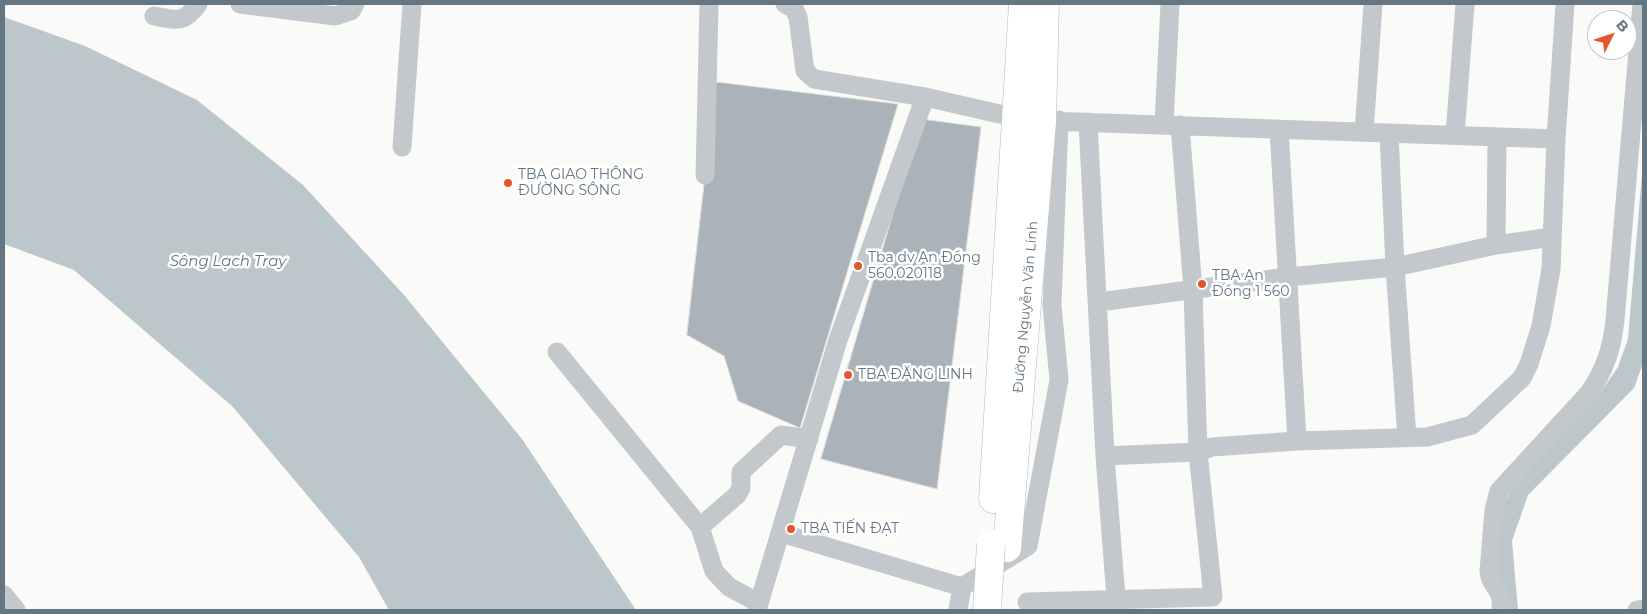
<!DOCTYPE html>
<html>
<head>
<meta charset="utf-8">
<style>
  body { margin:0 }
  #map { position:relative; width:1647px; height:614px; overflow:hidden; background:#fafaf8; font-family:Montserrat,sans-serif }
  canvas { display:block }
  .frame { position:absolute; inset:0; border:5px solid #657683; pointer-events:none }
  .north { position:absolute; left:1587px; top:10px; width:50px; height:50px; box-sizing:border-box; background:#fff; border:1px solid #c1c8cd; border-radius:50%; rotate:49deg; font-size:14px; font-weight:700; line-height:20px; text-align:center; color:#657683 }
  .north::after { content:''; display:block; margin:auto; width:18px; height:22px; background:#e4572e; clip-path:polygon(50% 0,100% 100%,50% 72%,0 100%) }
</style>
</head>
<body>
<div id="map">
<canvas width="1647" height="614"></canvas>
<div class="frame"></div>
<div class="north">B</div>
</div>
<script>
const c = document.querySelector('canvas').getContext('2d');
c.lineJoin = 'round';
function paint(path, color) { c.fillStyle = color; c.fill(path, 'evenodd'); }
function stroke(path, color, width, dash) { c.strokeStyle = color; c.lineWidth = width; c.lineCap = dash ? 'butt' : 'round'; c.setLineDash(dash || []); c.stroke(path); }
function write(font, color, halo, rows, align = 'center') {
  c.font = font + ' Montserrat,sans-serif'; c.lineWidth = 5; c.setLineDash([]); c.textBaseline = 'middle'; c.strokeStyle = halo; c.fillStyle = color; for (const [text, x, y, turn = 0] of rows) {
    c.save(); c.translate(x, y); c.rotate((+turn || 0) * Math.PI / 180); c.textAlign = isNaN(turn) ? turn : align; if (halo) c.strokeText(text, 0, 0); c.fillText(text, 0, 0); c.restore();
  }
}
const water = new Path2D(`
  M 4,17 L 85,46 L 197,100 L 303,185 L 404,295 L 522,439 L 636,610 L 389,610 L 359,557 L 233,407 L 74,270 L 4,244 Z
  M 1643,162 L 1643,363 L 1634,388 L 1528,495 L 1512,541 L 1518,610 L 1506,610 L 1494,576 L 1495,543 L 1505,501 L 1521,476 L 1601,392 L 1618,367 L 1628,339 Z`);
const building = new Path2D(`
  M 716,82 L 898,104 L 800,428 L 738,401 L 724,356 L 687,335 Z
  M 921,119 L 981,127 L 937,489 L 821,459 Z`);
const minor = new Path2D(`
  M 240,4 L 335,16 L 351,11 L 355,4
  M 785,4 L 794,9 L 798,17 L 805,71 L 814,79 L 925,97
  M 154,16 C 176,20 184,24 198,4
  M 1047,121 L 1556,139
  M 1088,122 L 1105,456 L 1116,598
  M 1164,124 L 1170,4
  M 1279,129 L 1297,441
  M 1364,132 L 1373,4
  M 1389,133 L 1395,267 L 1407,438
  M 1455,135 L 1465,4
  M 402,147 L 412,4
  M 705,175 L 709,4
  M 1496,245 L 1497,138
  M 1099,302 L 1287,277 L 1395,267 L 1496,245 L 1552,237
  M 557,352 L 700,527 L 714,571 L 729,587 L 759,603
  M 1105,456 L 1198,452 L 1212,447 L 1297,441 L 1427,437 L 1472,425 L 1522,378 L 1529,364 L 1541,326 L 1551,269 L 1556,139 L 1565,4
  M 700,527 L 737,495 L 741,488 L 741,472 L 781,435 L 809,439
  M 781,533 L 962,587
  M 4,595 L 16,610
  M 1027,602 L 1213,597 L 1198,452 L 1193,290 L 1180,125
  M 757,610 L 838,340 L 925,97 L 1017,118
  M 958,610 L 962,587 L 1028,546 L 1059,380 L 1052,305 L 1059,120
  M 1501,610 C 1503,584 1491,591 1489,571 L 1494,510 L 1499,491 L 1589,393 C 1605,370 1612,348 1615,320 L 1642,4
  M 1637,610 L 1643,609`);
const highway = new Path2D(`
  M 993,499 L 1023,4
  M 1007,548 L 1042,121 L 1045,4`);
const highwayBridge = new Path2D(`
  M 987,610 L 991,544`);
const markers = [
  [508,183,5,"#e4572e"],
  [858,266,5,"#e4572e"],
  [1202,284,5,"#e4572e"],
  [848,375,5,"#e4572e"],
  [791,529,5,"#e4572e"]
];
const poiNames = [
  ["TBA GIAO THÔNG",518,175],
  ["ĐƯỜNG SÔNG",518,191],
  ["Tba dv An Đồng",868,258],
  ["560.020118",868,274],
  ["TBA An",1212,276],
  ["Đồng 1 560",1212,292],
  ["TBA ĐĂNG LINH",858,375],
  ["TBA TIẾN ĐẠT",801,529]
];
const streetNames = [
  ["Đường Nguyễn Văn Linh",1026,307,-85]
];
const waterNames = [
  ["Sông Lạch Tray",228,262]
];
paint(water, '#bbc7cb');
paint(building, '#aab3b9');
stroke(building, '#dcdcda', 1);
stroke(highway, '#b4b9bd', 29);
stroke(minor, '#c3c8cc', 19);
stroke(highway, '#fff', 28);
stroke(highwayBridge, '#b4b9bd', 29, []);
stroke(highwayBridge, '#fff', 28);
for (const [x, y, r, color] of markers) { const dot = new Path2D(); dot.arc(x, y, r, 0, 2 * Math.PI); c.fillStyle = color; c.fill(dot); stroke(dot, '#fff', 2); }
write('14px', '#657683', '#fff', poiNames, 'left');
write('14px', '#657683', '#fff', streetNames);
write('italic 15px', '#60757c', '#fff', waterNames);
</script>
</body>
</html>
